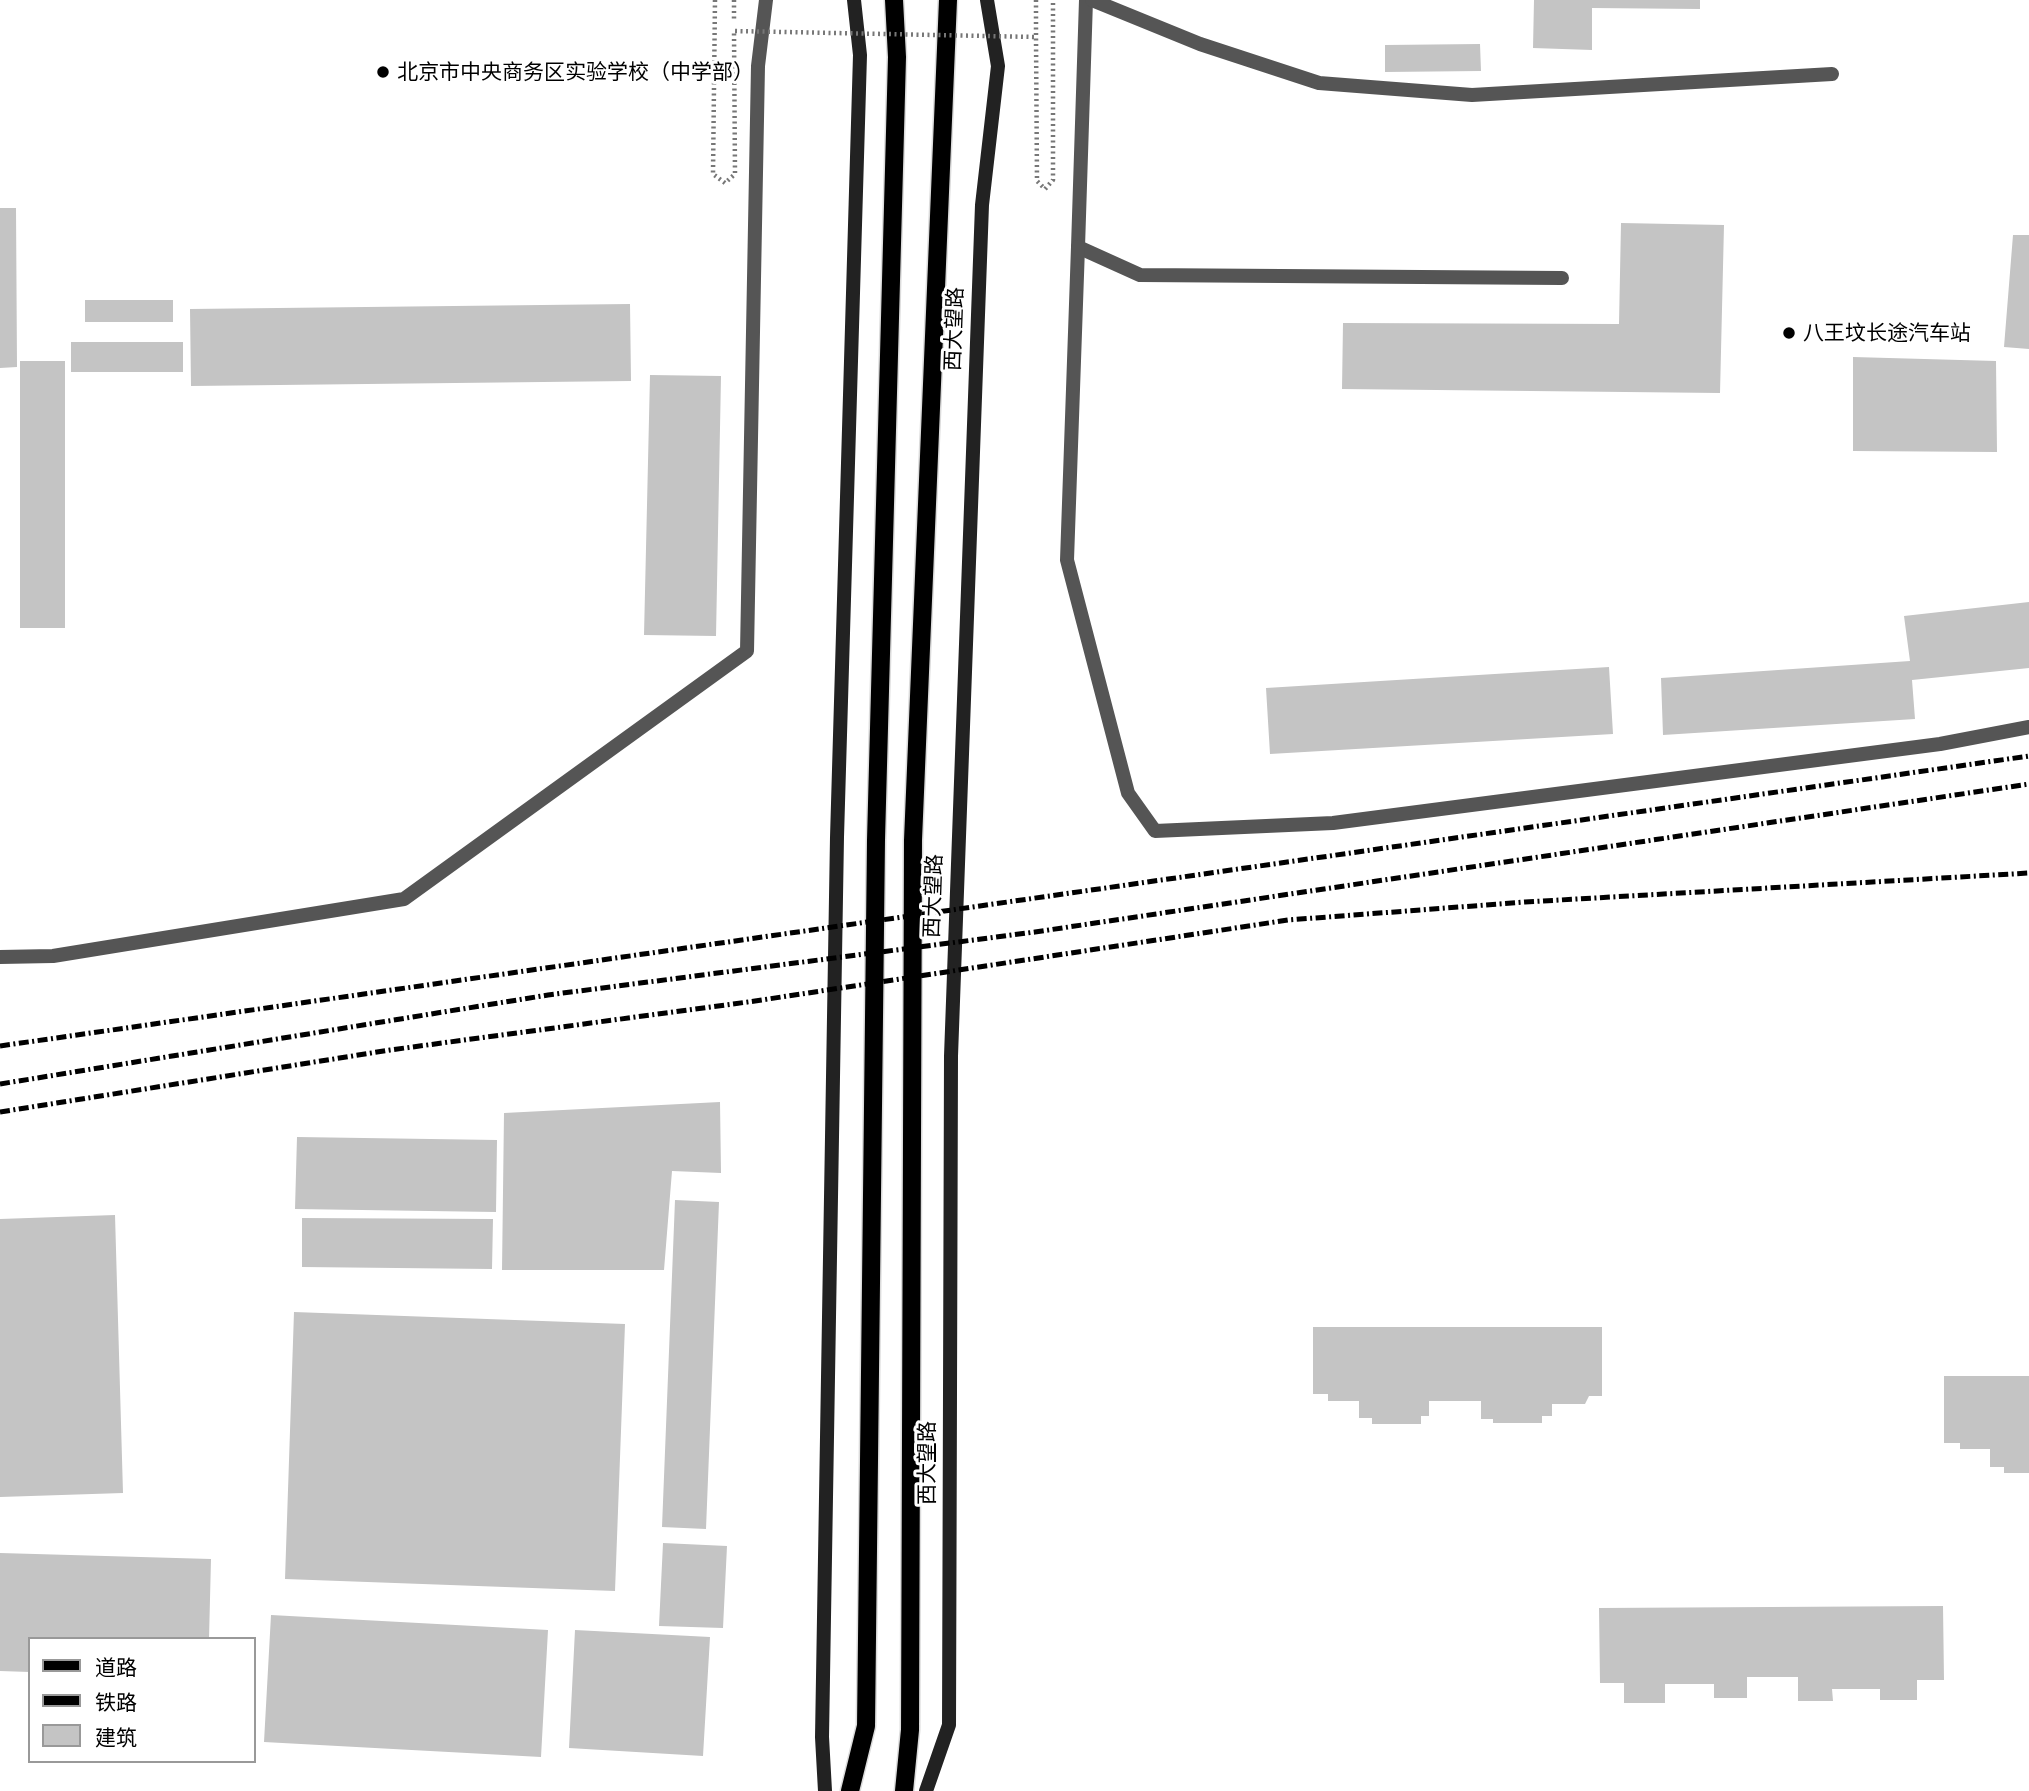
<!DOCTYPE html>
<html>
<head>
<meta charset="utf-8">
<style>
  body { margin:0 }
  #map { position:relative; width:2029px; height:1791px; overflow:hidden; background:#fff; font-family:"Exo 2","Noto Sans SC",sans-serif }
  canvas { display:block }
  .legend { position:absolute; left:28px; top:1637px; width:228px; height:126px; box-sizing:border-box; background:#fff; border:2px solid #999; margin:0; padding:9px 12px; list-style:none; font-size:21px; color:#000 }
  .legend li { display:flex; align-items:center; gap:14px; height:35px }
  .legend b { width:35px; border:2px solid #999 }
</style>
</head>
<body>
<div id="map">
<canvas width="2029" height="1791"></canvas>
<ul class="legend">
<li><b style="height:9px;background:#000"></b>道路</li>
<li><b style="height:9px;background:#000"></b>铁路</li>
<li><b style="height:19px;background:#c4c4c4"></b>建筑</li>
</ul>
</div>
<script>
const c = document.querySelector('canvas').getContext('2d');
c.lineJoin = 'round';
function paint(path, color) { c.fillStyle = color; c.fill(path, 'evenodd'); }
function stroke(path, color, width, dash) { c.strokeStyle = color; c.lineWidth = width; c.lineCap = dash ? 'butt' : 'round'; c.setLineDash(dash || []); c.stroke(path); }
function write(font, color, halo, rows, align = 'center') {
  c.font = font + ' "Exo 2","Noto Sans SC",sans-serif'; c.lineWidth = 6; c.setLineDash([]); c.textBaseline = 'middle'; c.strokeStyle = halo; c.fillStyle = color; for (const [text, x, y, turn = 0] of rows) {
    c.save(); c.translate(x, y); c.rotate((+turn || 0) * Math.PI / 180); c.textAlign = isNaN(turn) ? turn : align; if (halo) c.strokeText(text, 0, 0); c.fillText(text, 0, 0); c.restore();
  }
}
const building = new Path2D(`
  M 1534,0 L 1700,0 L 1700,9 L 1592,8 L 1592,50 L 1533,48 Z
  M 1480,44 L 1481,71 L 1385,72 L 1385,45 Z
  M 0,208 L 16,208 L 17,367 L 0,368 Z
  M 1621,223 L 1724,225 L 1720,393 L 1342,389 L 1343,323 L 1619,324 Z
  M 2013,235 L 2029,235 L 2029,349 L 2004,347 Z
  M 85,300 L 173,300 L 173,322 L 85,322 Z
  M 630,304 L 631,381 L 191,386 L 190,309 Z
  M 71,342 L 183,342 L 183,372 L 71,372 Z
  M 1853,357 L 1996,361 L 1997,452 L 1853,451 Z
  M 20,361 L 65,361 L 65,628 L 20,628 Z
  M 650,375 L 721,376 L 716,636 L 644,635 Z
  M 2029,602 L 2029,668 L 1912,680 L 1915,719 L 1663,735 L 1661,678 L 1910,661 L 1904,616 Z
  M 1609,667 L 1613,734 L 1270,754 L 1266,688 Z
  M 720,1102 L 721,1173 L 672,1171 L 664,1270 L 502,1270 L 504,1113 Z
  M 297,1137 L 497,1140 L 496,1212 L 295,1209 Z
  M 675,1200 L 719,1202 L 706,1529 L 662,1527 Z
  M 115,1215 L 123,1493 L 0,1497 L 0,1219 Z
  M 302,1218 L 493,1219 L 492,1269 L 302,1267 Z
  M 294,1312 L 625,1324 L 615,1591 L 285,1579 Z
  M 1313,1327 L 1602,1327 L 1602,1396 L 1589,1396 L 1585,1404 L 1552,1404 L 1552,1416 L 1542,1416 L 1542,1423 L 1493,1423 L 1493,1419 L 1481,1419 L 1481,1401 L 1429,1401 L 1429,1416 L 1421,1416 L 1421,1424 L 1372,1424 L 1372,1418 L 1359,1418 L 1359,1401 L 1328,1401 L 1328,1394 L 1313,1394 Z
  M 1944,1376 L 2029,1376 L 2029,1473 L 2004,1473 L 2004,1467 L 1990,1467 L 1990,1449 L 1960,1449 L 1960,1443 L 1944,1443 Z
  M 663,1543 L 727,1546 L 723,1628 L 659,1626 Z
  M 0,1553 L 211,1559 L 209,1639 L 30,1639 L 30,1672 L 0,1671 Z
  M 1943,1606 L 1944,1680 L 1917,1680 L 1917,1700 L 1880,1700 L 1880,1689 L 1832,1689 L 1833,1701 L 1798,1701 L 1798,1677 L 1747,1677 L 1747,1698 L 1714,1698 L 1714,1684 L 1665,1684 L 1665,1703 L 1624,1703 L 1624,1683 L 1600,1683 L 1599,1608 Z
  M 271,1615 L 548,1630 L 541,1757 L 264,1742 Z
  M 575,1630 L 710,1637 L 703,1756 L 569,1748 Z`);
const path = new Path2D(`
  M 734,0 L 734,20
  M 1036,0 L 1036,37`);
const lane = new Path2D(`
  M 1086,0 L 1078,247 L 1140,275 L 1562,278`);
const street = new Path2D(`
  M 1092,0 L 1200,44 L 1319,83 L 1472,95 L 1832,74
  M 1078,247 L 1067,560 L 1128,793 L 1155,831 L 1333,823 L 1940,744 L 2029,727
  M 0,957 L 53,956 L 404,899 L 747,651 L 758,66 L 766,0`);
const secondary = new Path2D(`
  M 825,1791 L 822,1737 L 837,837 L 860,55 L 854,0
  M 926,1791 L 949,1725 L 951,1056 L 982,205 L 998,66 L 987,0`);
const primary = new Path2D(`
  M 850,1791 L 866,1726 L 876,840 L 897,57 L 894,0
  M 904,1791 L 910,1730 L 913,840 L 948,0`);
const rail = new Path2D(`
  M 0,1046 L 2029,756
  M 0,1084 L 548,995 L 1035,932 L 2029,784
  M 0,1112 L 390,1050 L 755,1001 L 1288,920 L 1525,902 L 2029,873`);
const pathBridge = new Path2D(`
  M 715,0 L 713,174 L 725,183 L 735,174 L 734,31 L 1036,37 L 1037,181 L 1045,189 L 1053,180 L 1053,0`);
const markers = [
  [383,72,7,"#000"],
  [1789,333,7,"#000"]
];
const poiNames = [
  ["北京市中央商务区实验学校（中学部）",397,72],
  ["八王坟长途汽车站",1803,333]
];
const streetNames = [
  ["西大望路",954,329,-88],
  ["西大望路",933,896,-88],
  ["西大望路",927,1463,-90]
];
paint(building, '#c4c4c4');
stroke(primary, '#dbdbdb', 21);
stroke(path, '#777', 4.5, [2, 3.5]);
stroke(lane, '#555', 14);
stroke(street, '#555', 14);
stroke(secondary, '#222', 14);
stroke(primary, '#000', 18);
stroke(rail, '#000', 5, [10, 3.5, 2, 3.5]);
stroke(pathBridge, '#777', 4.5, [2, 3.5]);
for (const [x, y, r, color] of markers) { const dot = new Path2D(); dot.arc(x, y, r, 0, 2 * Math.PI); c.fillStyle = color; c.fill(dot); stroke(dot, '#fff', 2.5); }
write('21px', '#000', '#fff', poiNames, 'left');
write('21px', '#000', '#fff', streetNames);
</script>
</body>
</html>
